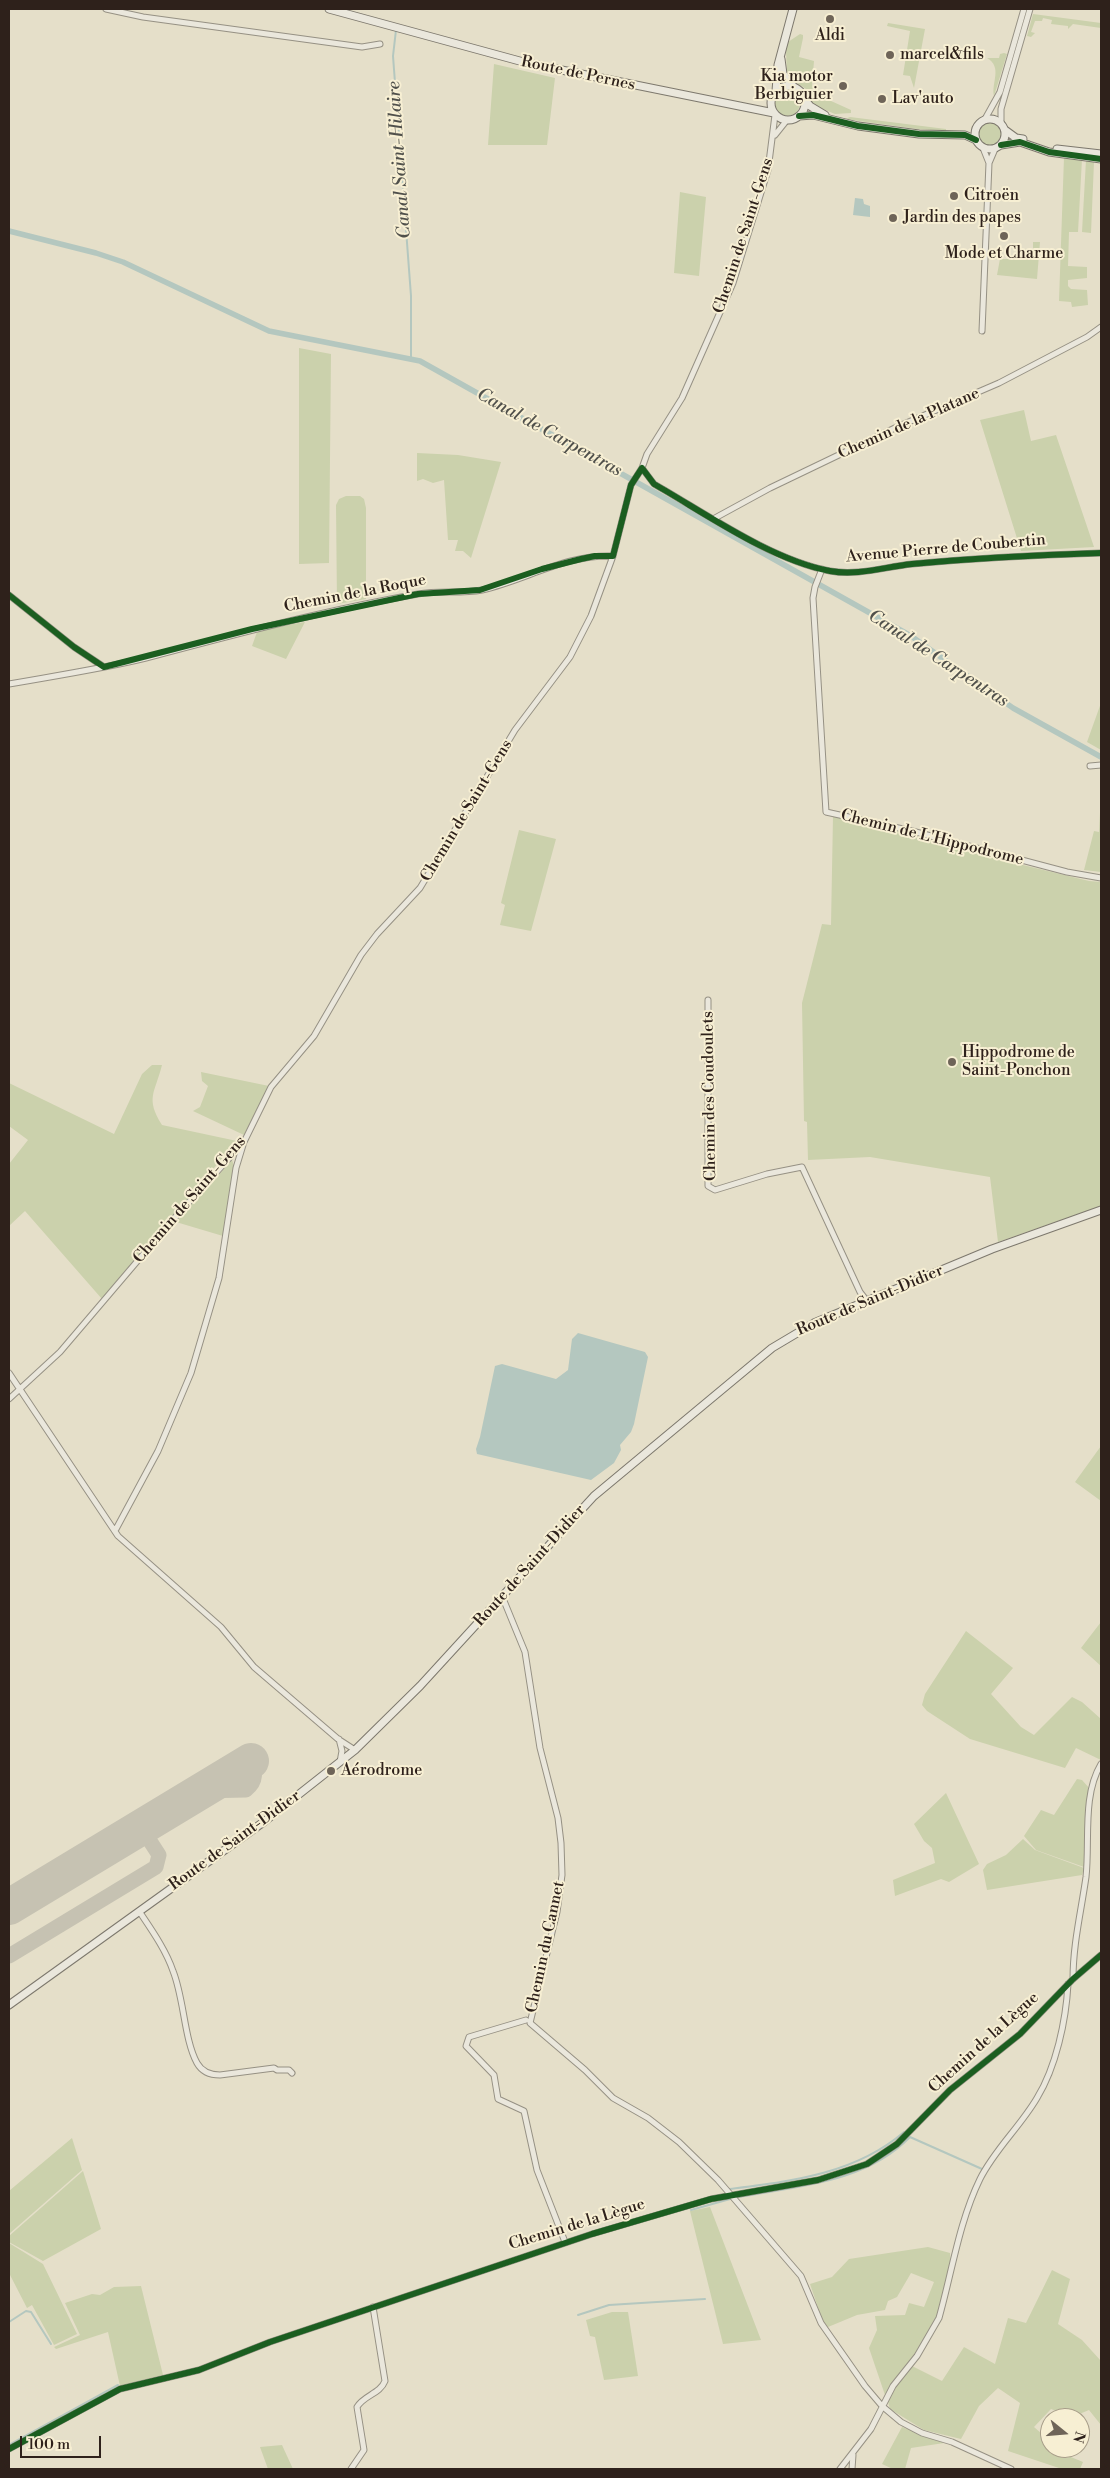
<!DOCTYPE html>
<html>
<head>
<meta charset="utf-8">
<style>
  body { margin:0 }
  #map { position:relative; width:1110px; height:2478px; overflow:hidden; background:#e5dfc9; font-family:"Libre Bodoni",serif }
  canvas { display:block }
  .frame { position:absolute; inset:0; border:10px solid #2e211b; pointer-events:none }
  .north { position:absolute; left:1040px; top:2408px; width:50px; height:50px; box-sizing:border-box; background:#f7efd3; border:1px solid #a79d89; border-radius:50%; rotate:107deg; font-size:14px; font-weight:700; line-height:20px; text-align:center; color:#2e211b }
  .north::after { content:''; display:block; margin:auto; width:18px; height:22px; background:#6e6458; clip-path:polygon(50% 0,100% 100%,50% 72%,0 100%) }
  .scale { position:absolute; left:20px; top:2436px; width:81px; height:22px; box-sizing:border-box; border:2px solid #2e211b; border-top:0; padding-left:6px; font-size:15px; line-height:18px; white-space:nowrap; color:#2e211b; -webkit-text-stroke:4px #f7efd3; paint-order:stroke }
</style>
</head>
<body>
<div id="map">
<canvas width="1110" height="2478"></canvas>
<div class="frame"></div>
<div class="north">N</div>
<div class="scale">100 m</div>
</div>
<script>
const c = document.querySelector('canvas').getContext('2d');
c.lineJoin = 'round';
function paint(path, color) { c.fillStyle = color; c.fill(path, 'evenodd'); }
function stroke(path, color, width, dash) { c.strokeStyle = color; c.lineWidth = width; c.lineCap = dash ? 'butt' : 'round'; c.setLineDash(dash || []); c.stroke(path); }
function write(font, color, halo, rows, align = 'center') {
  c.font = font + ' "Libre Bodoni",serif'; c.lineWidth = 4; c.setLineDash([]); c.textBaseline = 'middle'; c.strokeStyle = halo; c.fillStyle = color; for (const [text, x, y, turn = 0] of rows) {
    c.save(); c.translate(x, y); c.rotate((+turn || 0) * Math.PI / 180); c.textAlign = isNaN(turn) ? turn : align; if (halo) c.strokeText(text, 0, 0); c.fillText(text, 0, 0); c.restore();
  }
}
const green = new Path2D(`
  M 1033,14 L 1101,23 L 1101,28 L 1073,24 L 1068,29 L 1068,26 L 1051,24 L 1052,20 L 1043,18 L 1042,21 L 1035,21 L 1031,32 L 1035,33 L 1031,37 L 1027,36 Z
  M 888,23 L 925,29 L 914,88 L 910,76 L 903,75 L 910,31 L 887,26 Z
  M 800,34 L 803,35 L 803,38 L 799,57 L 814,61 L 812,86 L 820,96 L 851,110 L 851,113 L 835,114 L 813,105 L 806,89 L 787,76 L 786,50 L 788,42 Z
  M 1004,53 L 1007,54 L 994,96 C 991,83 1003,67 987,58 L 999,58 L 1000,54 Z
  M 494,64 L 555,78 L 547,145 L 488,145 Z
  M774 103a13 13 0 1 1 26 0a13 13 0 1 1-26 0Z
  M 850,117 L 946,129 L 946,131 L 917,129 L 845,119 Z
  M979 134a11 11 0 1 1 22 0a11 11 0 1 1-22 0Z
  M 1064,157 L 1082,159 L 1078,232 L 1069,232 L 1068,266 L 1087,267 L 1087,278 L 1068,280 L 1068,286 L 1071,289 L 1087,290 L 1088,305 L 1072,307 L 1071,302 L 1059,301 Z
  M 1086,160 L 1094,162 L 1091,233 L 1082,232 Z
  M 680,192 L 706,197 L 699,276 L 674,273 Z
  M 1033,242 L 1040,242 L 1037,279 L 997,275 L 1000,259 L 1017,259 L 1020,249 L 1033,250 Z
  M 299,348 L 331,354 L 329,563 L 299,564 Z
  M 1024,410 L 1031,441 L 1056,435 L 1094,547 L 1021,551 L 980,420 Z
  M 417,453 L 458,455 L 501,462 L 471,558 L 463,551 L 455,551 L 458,540 L 448,540 L 444,480 L 433,483 L 423,479 L 417,481 Z
  M 346,496 L 360,496 L 364,499 L 366,508 L 366,599 L 337,604 L 336,505 L 339,499 Z
  M 305,622 L 286,659 L 252,646 L 257,632 L 262,629 Z
  M 1101,703 L 1101,750 L 1087,742 Z
  M 1101,793 L 1101,872 L 1084,870 L 1094,831 L 1099,832 Z
  M 833,816 L 882,825 L 956,845 L 957,849 L 1089,881 L 1101,882 L 1101,1206 L 998,1242 L 990,1177 L 870,1157 L 808,1160 L 807,1122 L 804,1121 L 802,1003 L 822,924 L 831,925 Z
  M 519,830 L 556,839 L 531,931 L 500,925 L 505,905 L 501,903 Z
  M 152,1065 L 162,1065 C 155,1093 145,1098 162,1125 L 237,1141 L 102,1299 L 25,1211 L 9,1226 L 9,1164 L 28,1140 L 9,1126 L 9,1083 L 114,1134 L 142,1074 Z
  M 201,1072 L 269,1086 L 244,1135 L 193,1111 L 200,1107 L 208,1086 L 202,1081 Z
  M 232,1160 L 234,1166 L 223,1236 L 176,1222 Z
  M 1101,1446 L 1101,1501 L 1075,1482 Z
  M 1101,1622 L 1101,1666 L 1081,1648 Z
  M 966,1631 L 1013,1668 L 991,1694 L 1021,1727 L 1034,1735 L 1072,1697 L 1082,1702 L 1101,1719 L 1101,1760 L 1076,1748 L 1065,1768 L 970,1739 L 927,1711 L 922,1705 L 925,1694 Z
  M 1077,1779 L 1082,1780 L 1090,1789 L 1084,1867 L 1036,1850 L 1024,1836 L 1041,1810 L 1054,1815 Z
  M 946,1793 L 979,1864 L 949,1882 L 941,1879 L 895,1896 L 893,1880 L 935,1863 L 932,1848 L 924,1841 L 914,1824 Z
  M 1023,1839 L 1035,1850 L 1084,1868 L 1082,1875 L 987,1890 L 983,1870 L 987,1864 L 1006,1855 Z
  M 72,2138 L 82,2170 L 9,2234 L 9,2191 Z
  M 83,2171 L 101,2229 L 43,2261 L 9,2242 L 9,2236 Z
  M 710,2207 L 761,2340 L 723,2344 L 690,2211 Z
  M 9,2243 L 43,2264 L 77,2334 L 54,2345 L 32,2305 L 27,2308 L 9,2273 Z
  M 928,2247 L 950,2253 C 953,2281 936,2325 920,2348 C 909,2364 895,2378 885,2395 L 869,2348 L 877,2330 L 875,2316 L 905,2315 L 909,2303 L 924,2307 L 934,2282 L 911,2273 L 897,2297 L 888,2301 L 885,2310 L 857,2315 L 828,2327 L 823,2322 L 810,2284 L 832,2277 L 849,2259 Z
  M 1052,2270 L 1070,2279 L 1058,2324 L 1082,2340 L 1101,2361 L 1101,2425 L 1089,2410 L 1072,2417 L 1051,2409 L 1034,2427 L 1050,2441 L 1050,2448 L 1058,2448 L 1066,2455 L 1083,2462 L 1080,2469 L 1062,2469 L 1008,2451 L 1020,2403 L 998,2388 L 979,2406 L 961,2439 L 924,2430 L 890,2409 L 887,2399 L 902,2375 L 912,2366 L 942,2381 L 964,2347 L 995,2364 L 1008,2318 L 1026,2323 Z
  M 141,2286 L 163,2375 L 120,2386 L 108,2332 L 56,2349 L 54,2347 L 80,2335 L 65,2303 L 92,2294 L 100,2295 L 114,2287 Z
  M 612,2312 L 628,2312 L 638,2376 L 604,2380 L 595,2337 L 590,2336 L 586,2320 Z
  M 902,2427 L 944,2443 L 911,2448 L 905,2469 L 893,2469 L 882,2464 Z
  M 282,2445 L 293,2469 L 268,2469 L 260,2447 Z`);
const water = new Path2D(`
  M 855,198 L 863,199 L 864,204 L 870,206 L 870,217 L 853,215 Z
  M 578,1333 L 645,1352 L 648,1357 L 634,1424 L 631,1432 L 620,1445 L 621,1450 L 614,1463 L 591,1480 L 477,1454 L 476,1449 L 480,1437 L 495,1366 L 502,1364 L 556,1379 L 568,1370 L 572,1339 Z`);
const stream = new Path2D(`
  M 396,30 L 393,56 L 411,296 L 411,359
  M 730,2189 C 792,2181 855,2174 904,2132
  M 739,2197 C 798,2186 865,2183 910,2137 L 982,2169
  M 691,2210 L 730,2199
  M 578,2315 L 609,2305 L 705,2299
  M 9,2322 L 26,2311 L 31,2312 L 51,2344
  M 9,2445 L 118,2385`);
const canal = new Path2D(`
  M 9,231 L 96,253 L 123,262 L 269,331 L 420,361 L 911,636 L 1013,708 L 1101,757`);
const taxiway = new Path2D(`
  M 200,1791 L 246,1790 C 256,1782 258,1770 247,1764
  M 9,1956 L 156,1867 L 159,1855 L 141,1827`);
const runway = new Path2D(`
  M 9,1907 L 251,1761`);
const street = new Path2D(`
  M 106,9 L 143,17 L 362,47 L 380,44
  M 985,119 L 1000,92 L 1024,9
  M 1001,124 L 1001,109 L 1030,9
  M 775,135 L 787,120
  M 983,148 L 989,163
  M 982,331 L 989,163 L 995,149
  M 642,468 L 654,484 C 705,513 771,560 830,571 C 858,576 884,567 912,564 C 975,558 1038,555 1101,553
  M 715,518 L 770,488 L 897,427 L 999,383 L 1087,337 L 1101,327
  M 822,569 L 815,587 L 813,598 L 826,812 L 912,831 L 1067,872 L 1101,878
  M 9,595 L 74,647 L 104,667
  M 9,684 C 54,676 101,669 146,658 C 236,634 326,610 418,594 C 439,590 461,594 482,590 C 526,580 566,554 613,556
  M 1090,766 L 1101,765
  M 708,1000 L 708,1186 L 715,1190 L 767,1174 L 802,1167 L 860,1292 L 867,1301
  M 9,1373 L 118,1536 L 221,1627 L 254,1667 L 338,1739 L 355,1750
  M 9,1399 L 60,1352 L 169,1224 L 244,1142 L 271,1087 L 314,1036 L 361,955 L 377,934 L 420,888 L 515,730 L 570,657 L 591,616 L 613,556 L 631,485 L 642,468 L 647,454 L 682,398 L 733,283 L 768,170 L 775,115
  M 116,1529 L 158,1451 L 191,1373 L 219,1278 L 236,1168 L 243,1145
  M 502,1596 L 525,1652 L 540,1748 L 558,1818 L 561,1843 L 562,1875 L 557,1912 L 530,2023 L 585,2070 L 613,2098 L 648,2118 L 679,2142 L 718,2180 L 801,2276 L 821,2323 L 865,2386 L 882,2406 L 901,2422 L 922,2433 L 952,2442 L 1011,2469
  M 339,1739 L 342,1751 L 340,1762
  M 139,1911 C 151,1929 166,1950 173,1971 C 184,1998 184,2039 197,2063 C 202,2072 211,2075 220,2075 L 274,2068 L 277,2070 L 289,2070 L 292,2073
  M 1073,1979 C 1073,1944 1081,1912 1086,1877 C 1090,1841 1082,1796 1101,1764
  M 526,2020 L 469,2037 L 466,2046 L 494,2075 L 498,2099 L 524,2111 L 537,2170 L 565,2242
  M 9,2449 L 120,2389 L 199,2370 L 270,2342 L 592,2234 L 711,2199 L 818,2180 L 867,2164 L 897,2144 L 950,2090 L 1020,2034 L 1073,1979 L 1101,1955
  M 351,2469 L 364,2450 L 357,2407 C 364,2395 380,2394 385,2381 L 373,2307
  M 840,2469 L 871,2429 L 893,2386 L 917,2356 L 939,2318 C 952,2272 959,2222 980,2179 C 995,2149 1020,2127 1037,2098 C 1056,2067 1066,2021 1068,1984
  M 852,2469 L 853,2455`);
const secondary = new Path2D(`
  M 329,9 L 527,63 L 774,113
  M 781,59 L 783,74 L 793,86
  M771 103a17 17 0 1 1 34 0a17 17 0 1 1-34 0Z
  M 776,91 L 778,65 L 793,9
  M 805,100 L 810,106 L 825,115
  M 799,116 L 813,115 L 858,126 L 919,134 L 965,135 L 976,140
  M975 134a15 15 0 1 1 30 0a15 15 0 1 1-30 0Z
  M 1005,130 L 1016,138 L 1023,139
  M 1001,145 L 1020,142 L 1049,152 L 1101,159
  M 1057,149 L 1101,154
  M 9,2005 L 265,1821 L 355,1750 L 420,1686 L 594,1496 L 772,1348 L 814,1323 L 992,1249 L 1101,1210`);
const cycleway = new Path2D(`
  M 799,116 L 813,115 L 858,126 L 919,134 L 965,135 L 976,140
  M 1001,145 L 1020,142 L 1049,152 L 1101,159
  M 9,595 L 74,647 L 104,667 L 252,629 L 418,594 L 480,590 L 542,569 L 581,559 L 595,556 L 613,556 L 631,485 L 642,468 L 654,484 C 705,513 771,560 830,571 C 858,576 884,567 912,564 C 975,558 1038,555 1101,553
  M 9,2449 L 120,2389 L 199,2370 L 270,2342 L 592,2234 L 711,2199 L 818,2180 L 867,2164 L 897,2144 L 950,2090 L 1020,2034 L 1073,1979 L 1101,1955`);
const markers = [
  [830,19,5,"#6e6458"],
  [890,55,5,"#6e6458"],
  [843,86,5,"#6e6458"],
  [882,99,5,"#6e6458"],
  [954,196,5,"#6e6458"],
  [893,218,5,"#6e6458"],
  [1004,236,5,"#6e6458"],
  [952,1062,5,"#6e6458"],
  [331,1771,5,"#6e6458"]
];
const poiNames = [
  ["Aldi",830,36,"center"],
  ["marcel&fils",900,55],
  ["Kia motor",833,77,"right"],
  ["Berbiguier",833,95,"right"],
  ["Lav'auto",892,99],
  ["Citroën",964,196],
  ["Jardin des papes",903,218],
  ["Mode et Charme",1004,254,"center"],
  ["Hippodrome de",962,1053],
  ["Saint-Ponchon",962,1071],
  ["Aérodrome",341,1771]
];
const streetNames = [
  ["Route de Pernes",578,74,12],
  ["Chemin de Saint-Gens",744,236,-72],
  ["Chemin de la Platane",909,424,-24],
  ["Avenue Pierre de Coubertin",946,549,-5],
  ["Chemin de la Roque",355,594,-11],
  ["Chemin de Saint-Gens",467,811,-59],
  ["Chemin de L'Hippodrome",932,838,14],
  ["Chemin des Coudoulets",710,1096,-91],
  ["Chemin de Saint-Gens",190,1200,-49],
  ["Route de Saint-Didier",870,1301,-23],
  ["Route de Saint-Didier",530,1566,-48],
  ["Route de Saint-Didier",235,1841,-36],
  ["Chemin du Cannet",546,1947,-78],
  ["Chemin de la Lègue",984,2043,-42],
  ["Chemin de la Lègue",577,2225,-17]
];
const waterNames = [
  ["Canal Saint-Hilaire",400,160,-94],
  ["Canal de Carpentras",549,433,29],
  ["Canal de Carpentras",938,659,33]
];
paint(green, '#cbd1ac');
paint(water, '#b4c7bf');
stroke(stream, '#b4c7bf', 2);
stroke(canal, '#b4c7bf', 5.5);
stroke(taxiway, '#c6c2b2', 15);
stroke(runway, '#c6c2b2', 36);
stroke(street, '#969184', 7);
stroke(secondary, '#7d786d', 9);
stroke(street, '#eae7dc', 5);
stroke(secondary, '#eae7dc', 7);
stroke(cycleway, '#1b5e20', 6);
for (const [x, y, r, color] of markers) { const dot = new Path2D(); dot.arc(x, y, r, 0, 2 * Math.PI); c.fillStyle = color; c.fill(dot); stroke(dot, '#f7efd3', 2); }
write('16px', '#2e211b', '#f7efd3', poiNames, 'left');
write('16px', '#2e211b', '#f7efd3', streetNames);
write('italic 18px', '#50504b', '#f7efd3', waterNames);
</script>
</body>
</html>
